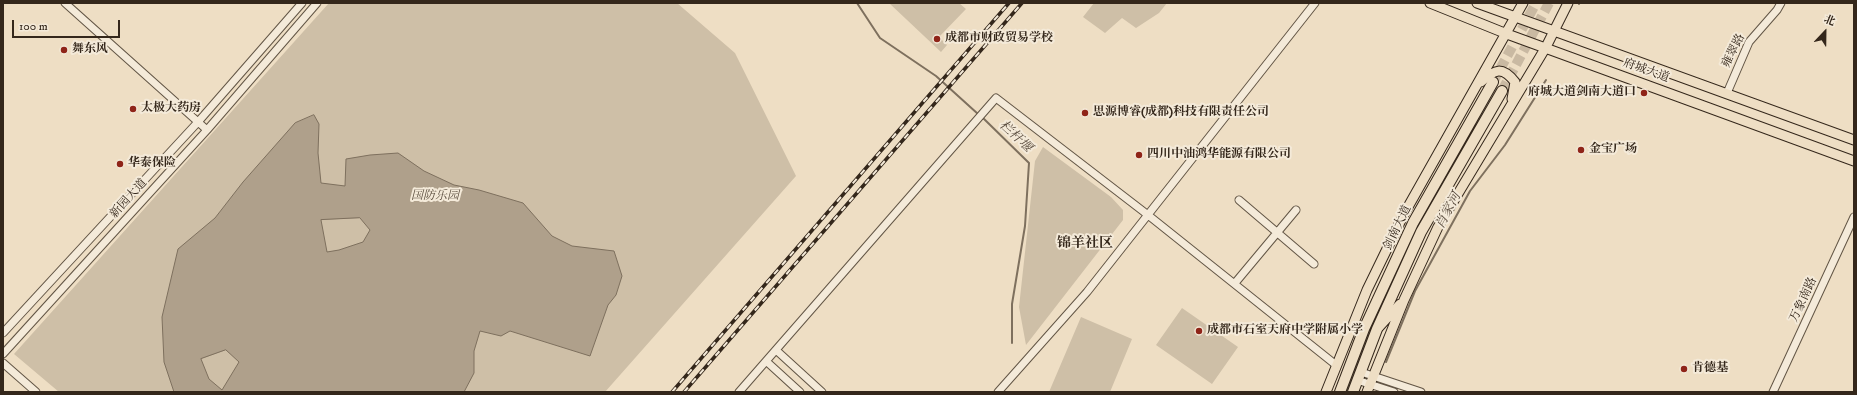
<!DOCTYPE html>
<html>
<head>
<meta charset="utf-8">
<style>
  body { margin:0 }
  #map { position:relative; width:1857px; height:395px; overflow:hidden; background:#eedec4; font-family:"IM FELL DW Pica","Noto Serif SC",serif }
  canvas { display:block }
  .frame { position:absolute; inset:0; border:4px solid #34271b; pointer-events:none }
  .north { position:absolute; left:1805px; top:12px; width:40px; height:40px; -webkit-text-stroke:3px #f4ead9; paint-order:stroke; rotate:22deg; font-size:11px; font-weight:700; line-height:16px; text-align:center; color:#34271b }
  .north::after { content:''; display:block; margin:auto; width:14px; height:18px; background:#34271b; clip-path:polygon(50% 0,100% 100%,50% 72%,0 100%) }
  .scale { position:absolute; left:12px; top:20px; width:108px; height:18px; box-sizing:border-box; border:2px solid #34271b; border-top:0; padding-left:5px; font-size:12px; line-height:14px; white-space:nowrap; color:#34271b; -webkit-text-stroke:3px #f4ead9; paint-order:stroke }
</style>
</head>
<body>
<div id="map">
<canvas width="1857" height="395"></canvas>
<div class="frame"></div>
<div class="north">北</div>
<div class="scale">100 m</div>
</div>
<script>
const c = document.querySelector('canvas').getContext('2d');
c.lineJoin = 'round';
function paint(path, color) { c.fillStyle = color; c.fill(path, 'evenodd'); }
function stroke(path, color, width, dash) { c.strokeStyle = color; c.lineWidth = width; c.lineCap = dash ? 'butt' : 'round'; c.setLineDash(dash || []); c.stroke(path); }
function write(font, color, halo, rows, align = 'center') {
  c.font = font + ' "IM FELL DW Pica","Noto Serif SC",serif'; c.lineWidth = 4; c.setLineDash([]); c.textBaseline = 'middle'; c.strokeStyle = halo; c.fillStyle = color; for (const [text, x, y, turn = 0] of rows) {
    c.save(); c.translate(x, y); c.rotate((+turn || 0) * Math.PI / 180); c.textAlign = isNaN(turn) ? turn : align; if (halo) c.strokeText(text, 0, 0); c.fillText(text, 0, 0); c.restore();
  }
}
const green = new Path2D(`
  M 329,3 L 677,3 L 735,53 L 796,176 L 605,392 L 59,392 L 14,354 Z
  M 889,3 L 959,3 L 966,9 L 939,37 L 947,45 L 941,52 Z
  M 1094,3 L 1167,3 L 1159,13 L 1136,28 L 1122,18 L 1105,33 L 1083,17 Z
  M 1043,147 L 1111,197 L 1123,210 L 1123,220 L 1026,345 L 1019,307 L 1035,161 Z
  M 1182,308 L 1238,347 L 1212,384 L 1156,345 Z
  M 1081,317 L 1132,339 L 1110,392 L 1049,392 Z`);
const water = new Path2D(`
  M 314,115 L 319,124 L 318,153 L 321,183 L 345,186 L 346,159 L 370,155 L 398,153 L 424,171 L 454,185 L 479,190 L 523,203 L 552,236 L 572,246 L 614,251 L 622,276 L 616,295 L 608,305 L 590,356 L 510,331 L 501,336 L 480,331 L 474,351 L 474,373 L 464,392 L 174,392 L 164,362 L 162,317 L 178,249 L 215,218 L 243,182 L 295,123 ZM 360,218 L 370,230 L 363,242 L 339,250 L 327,252 L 321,220 ZM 226,350 L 239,362 L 222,390 L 209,379 L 201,359 Z`);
const stream = new Path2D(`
  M 857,3 L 880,38 L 936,76 L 978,114
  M 1579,4 L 1579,3
  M 982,117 L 1029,163 L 1025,226 L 1012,304 L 1012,343
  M 1386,362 L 1415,291 L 1470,191 L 1505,145 L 1546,80`);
const highwayTunnel = new Path2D(`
  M 1493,82 L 1536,3
  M 1502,91 L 1549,3`);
const minor = new Path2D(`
  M 65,3 L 207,130
  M 1727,93 L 1749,42 L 1777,10 L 1781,3
  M 1239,200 L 1314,264
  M 1235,283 L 1296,210
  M 3,333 L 198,122 L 302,3
  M 776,350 L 822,392
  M 3,354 L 207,130 L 317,3
  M 766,361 L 800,392
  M 3,363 L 36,392
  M 1361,372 L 1421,392
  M 1357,380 L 1394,392
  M 739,392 L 996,98 L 1148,215 L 1336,365
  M 998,392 L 1087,292 L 1315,3
  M 1773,392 L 1854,217`);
const major = new Path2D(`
  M 1430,3 L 1507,34 L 1854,161
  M 1477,3 L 1854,140
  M 1481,82 C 1495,69 1502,66 1515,82 L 1512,99
  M 1379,327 L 1400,304
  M 1326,392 L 1367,290 L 1404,214 L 1523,3
  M 1367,392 L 1404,300 L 1438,227 L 1546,47 L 1568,3`);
const highway = new Path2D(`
  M 1340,392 L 1364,329 L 1413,223 L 1493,82
  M 1353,392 L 1377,329 L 1421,232 L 1502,91`);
const rail = new Path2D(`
  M 672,392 L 1009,3
  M 684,392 L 1022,3`);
const markers = [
  [937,39,4,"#8f2418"],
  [64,50,4,"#8f2418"],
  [1644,93,4,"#8f2418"],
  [133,109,4,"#8f2418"],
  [1085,113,4,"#8f2418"],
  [1581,150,4,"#8f2418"],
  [1139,155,4,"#8f2418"],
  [120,164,4,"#8f2418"],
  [1199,331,4,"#8f2418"],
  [1684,369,4,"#8f2418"]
];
const poiNames = [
  ["成都市财政贸易学校",945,39],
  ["舞东风",72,50],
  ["府城大道剑南大道口",1636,93,"right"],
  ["太极大药房",141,109],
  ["思源博睿(成都)科技有限责任公司",1093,113],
  ["金宝广场",1589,150],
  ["四川中油鸿华能源有限公司",1147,155],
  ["华泰保险",128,164],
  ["成都市石室天府中学附属小学",1207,331],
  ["肯德基",1692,369]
];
const streetNames = [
  ["雍翠路",1734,51,-63],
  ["府城大道",1646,71,20],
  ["新园大道",129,199,-48],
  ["剑南大道",1398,228,-64],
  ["万象南路",1804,300,-65]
];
const parkNames = [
  ["国防乐园",435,197]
];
const waterNames = [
  ["栏杆堰",1015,137,43],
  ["肖家河",1449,211,-62]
];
const quarterNames = [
  ["锦羊社区",1085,244]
];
paint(green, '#cebfa7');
paint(water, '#afa08b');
stroke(water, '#7e705e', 1);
stroke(stream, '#7e705e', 2);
stroke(highwayTunnel, '#c9b9a2', 10, [10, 5]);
stroke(minor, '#625545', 9);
stroke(major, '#34271b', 11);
stroke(highway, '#34271b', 12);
stroke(minor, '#f4ead9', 7);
stroke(major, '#eedec4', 9);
stroke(highway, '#eedec4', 10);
stroke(rail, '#34271b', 3.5);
stroke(rail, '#f4ead9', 2, [6]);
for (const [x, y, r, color] of markers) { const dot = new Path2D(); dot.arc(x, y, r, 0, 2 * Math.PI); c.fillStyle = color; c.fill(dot); stroke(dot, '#f4ead9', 1.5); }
write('bold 12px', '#34271b', '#f4ead9', poiNames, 'left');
write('12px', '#34271b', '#f4ead9', streetNames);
write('italic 12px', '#5a4d3e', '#f4ead9', parkNames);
write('italic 13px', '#594b3d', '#f4ead9', waterNames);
write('bold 14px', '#34271b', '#f4ead9', quarterNames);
</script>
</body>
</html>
